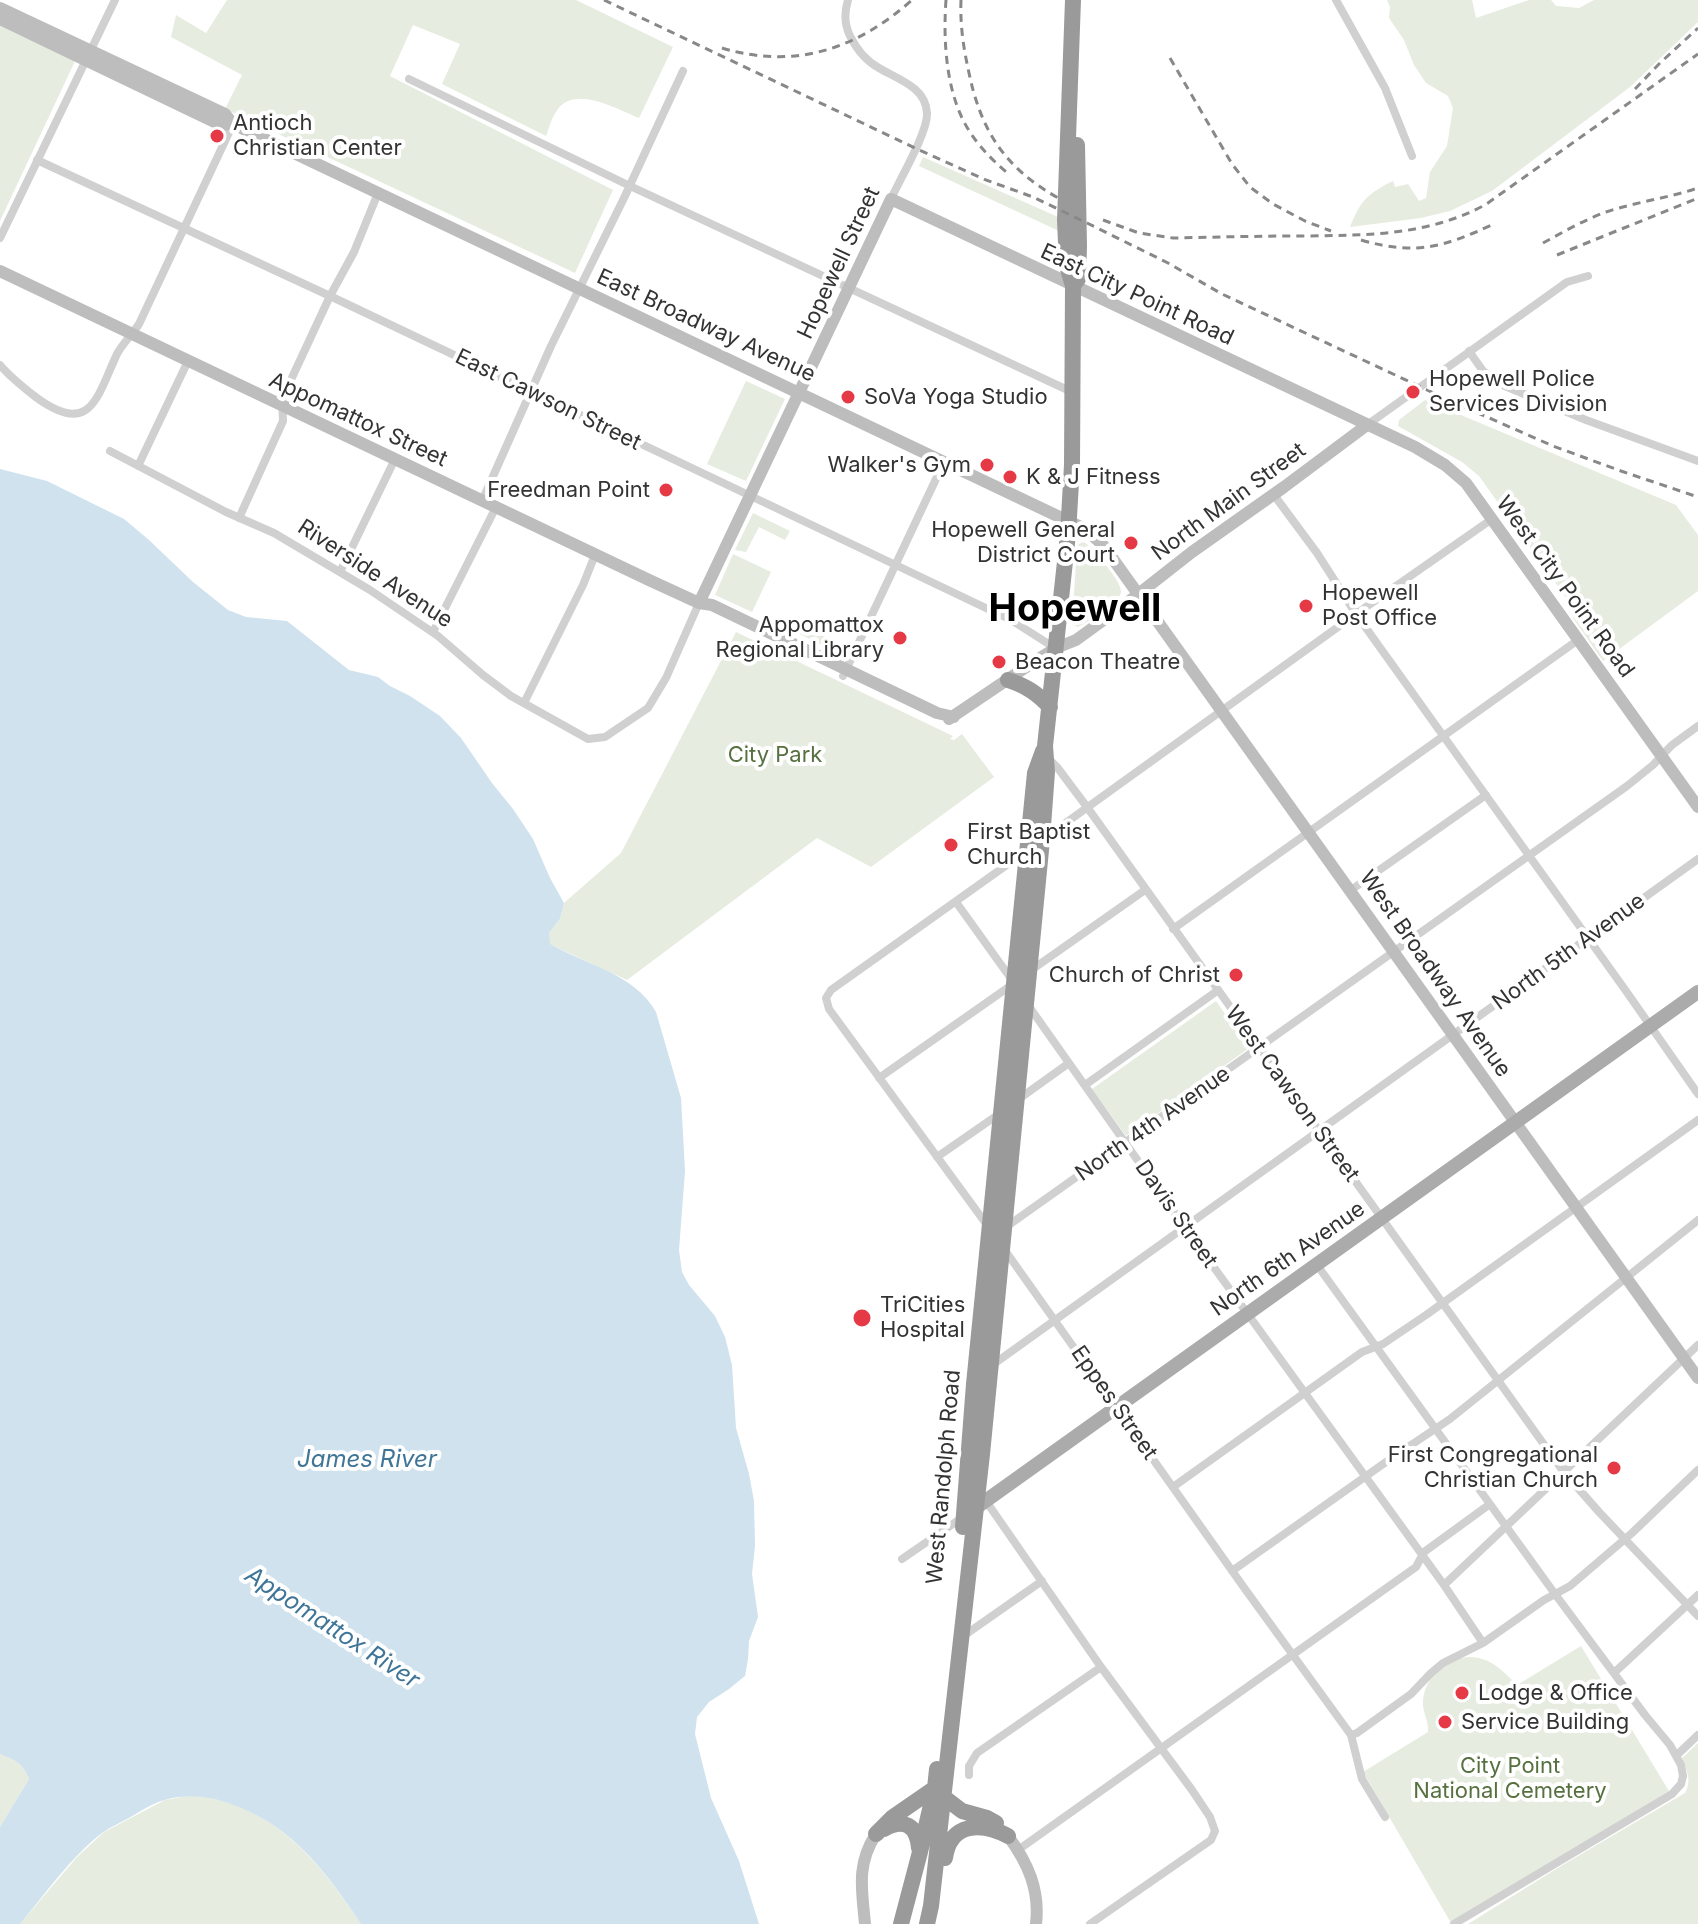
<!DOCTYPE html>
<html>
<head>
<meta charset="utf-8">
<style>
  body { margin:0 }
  canvas { display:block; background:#fff }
</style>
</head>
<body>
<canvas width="1698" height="1924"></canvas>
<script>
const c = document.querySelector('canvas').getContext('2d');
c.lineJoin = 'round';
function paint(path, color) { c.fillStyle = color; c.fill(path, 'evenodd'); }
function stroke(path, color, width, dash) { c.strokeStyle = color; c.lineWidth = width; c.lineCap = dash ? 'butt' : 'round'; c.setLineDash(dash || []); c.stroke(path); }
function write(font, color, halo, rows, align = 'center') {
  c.font = font + ' Inter,sans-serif'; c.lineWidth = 8; c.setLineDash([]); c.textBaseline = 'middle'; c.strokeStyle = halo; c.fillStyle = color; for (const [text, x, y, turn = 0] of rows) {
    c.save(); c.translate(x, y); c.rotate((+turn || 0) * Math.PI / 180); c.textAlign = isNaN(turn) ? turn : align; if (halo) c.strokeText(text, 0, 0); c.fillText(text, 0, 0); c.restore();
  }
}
const green = new Path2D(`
  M 227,0 L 576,0 L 673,47 L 639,118 C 617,109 572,83 556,112 C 551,119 549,129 546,136 L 442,84 L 460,44 L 413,25 L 390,76 L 613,190 L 575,273 L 225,109 L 242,75 L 171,37 L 176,15 L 206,33 Z
  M 1387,0 L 1472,0 L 1476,18 L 1529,0 L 1551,0 L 1556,6 L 1579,8 L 1594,0 L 1698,0 L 1698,22 L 1630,87 L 1492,191 L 1450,211 L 1421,218 L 1350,227 C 1361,200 1367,194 1393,181 L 1395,187 L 1408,184 L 1419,201 L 1426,198 L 1430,172 L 1447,146 L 1453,108 L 1448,96 L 1426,83 L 1414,65 L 1404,40 L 1389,18 L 1390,7 Z
  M 0,26 L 75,61 L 0,221 Z
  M 923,157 L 1058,217 L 1059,231 L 919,166 Z
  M 746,381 L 785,399 L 746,481 L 707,464 Z
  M 1425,400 L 1676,505 L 1698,535 L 1698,591 L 1603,661 L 1573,618 L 1572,606 L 1479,476 L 1462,462 L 1398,426 L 1399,420 Z
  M 753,513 L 790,531 L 785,540 L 759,527 L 746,552 L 735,550 Z
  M 1084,542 L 1088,545 C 1096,554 1122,581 1121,592 C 1121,601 1087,623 1078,627 L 1072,624 L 1077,548 L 1079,544 Z
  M 733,554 L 771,572 L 752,612 L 715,595 Z
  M 786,619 L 843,645 L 839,653 L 783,626 Z
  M 736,632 L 953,736 L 950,739 L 954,740 L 962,734 L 994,777 L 871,867 L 817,838 L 627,980 L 549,944 L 549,933 L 560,919 L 564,903 L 621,853 Z
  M 1216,1001 L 1249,1048 L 1126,1136 L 1092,1089 Z
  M 1581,1646 L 1669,1791 L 1451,1923 L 1363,1772 L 1428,1732 C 1429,1721 1422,1712 1423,1701 C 1425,1673 1455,1650 1482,1659 C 1496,1663 1507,1675 1517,1685 Z
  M 1698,1743 L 1698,1924 L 1468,1924 L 1561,1866 L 1685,1793 C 1692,1781 1687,1771 1682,1758 Z
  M 0,1754 C 16,1761 22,1762 29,1779 L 0,1827 Z
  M 194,1795 C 274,1805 319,1861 361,1924 L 20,1924 L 77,1857 L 104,1832 L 165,1800 Z`);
const water = new Path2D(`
  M 0,469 L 47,481 L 124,519 L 149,540 L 193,582 L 228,610 L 246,617 L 287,621 L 349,670 L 378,677 L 390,686 L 410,696 L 440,716 L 461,738 L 492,783 L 513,809 L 533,839 L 550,878 L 564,903 L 560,919 L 549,933 L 550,944 C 586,965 634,973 656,1012 L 681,1098 L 685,1171 L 679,1250 L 682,1272 L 689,1285 L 715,1316 L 725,1337 L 732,1365 L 736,1428 L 749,1474 L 754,1501 L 755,1546 L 752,1574 L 758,1617 L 749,1641 L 748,1659 L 745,1676 L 729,1689 L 709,1702 L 697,1717 L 695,1734 L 711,1798 L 739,1861 L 759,1924 L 361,1924 C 329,1876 295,1829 239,1807 C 215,1797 193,1793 168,1799 C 154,1802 141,1811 129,1818 C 120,1823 110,1827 102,1833 C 70,1858 46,1893 20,1924 L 0,1924 L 0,1827 L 29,1779 C 22,1762 16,1761 0,1754 Z`);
const street = new Path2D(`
  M 848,0 C 844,13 844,24 850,36 C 857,50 866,61 879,68 C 897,79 926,87 927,113 C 928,132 900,179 891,199
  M 1336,0 L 1385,88 L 1412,156
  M 409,79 L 630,186 L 1072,392
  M 37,160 L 330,296 L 858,547 L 1011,620 L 1055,648
  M 0,238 L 115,0
  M 1469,351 L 1483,371 L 1500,384 L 1586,420 L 1698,461
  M 0,365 C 11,378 24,388 37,398 C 91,437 97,397 117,354 C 123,343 132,335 139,324 L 233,124
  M 1367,425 L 1567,282 L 1588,276
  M 110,451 L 226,512 L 274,533 L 370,590 L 438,636 L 483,675 L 511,696 L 588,739 L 605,737 L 648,708 L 666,678 L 699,603
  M 138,466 L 188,361
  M 1274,495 L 1317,553 L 1356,614 L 1626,991 L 1698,1094
  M 482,501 L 551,346 L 624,198 L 683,71
  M 239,518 L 283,421 L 282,399 L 330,296 L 354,252 L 378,193
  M 340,572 L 395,459
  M 433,632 L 496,507
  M 843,676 L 944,462
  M 524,703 L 583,585 L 595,555
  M 1047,757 L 1057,767 L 1087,807 L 1563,1471 L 1599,1512 L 1698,1616
  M 1042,840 L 1356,614 L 1492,519
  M 1351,890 L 1486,795
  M 956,902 L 1012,980
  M 1173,929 L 1578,640
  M 1030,971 L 1145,890
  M 1028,1005 L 1184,1226 L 1444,1585 L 1483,1643
  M 879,1078 L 1013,984
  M 1085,1085 L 1217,991
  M 1016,1101 L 1069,1063
  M 937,1157 L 999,1114
  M 987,1225 L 829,1009 L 826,998 L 831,990 L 1025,852
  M 1006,1227 L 1627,786 L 1653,765 L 1672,745 L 1698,726
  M 1004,1249 L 1245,1589 L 1351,1735 L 1362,1779 L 1385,1817
  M 1317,1265 L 1555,1594 L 1645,1715 L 1670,1745 L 1681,1765 L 1683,1776 L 1681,1784 L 1672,1794 L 1454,1924
  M 991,1366 L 1698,859
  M 1173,1487 L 1362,1352 L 1383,1344 L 1426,1315 L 1698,1120
  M 986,1501 L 1101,1667 L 1192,1790 L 1210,1817 L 1215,1831 L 1211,1840 L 1090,1924
  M 902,1559 L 963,1517
  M 1232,1571 L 1393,1457 L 1450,1419 L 1698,1220
  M 1444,1585 L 1698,1345
  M 962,1637 L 1042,1581
  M 1615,1672 L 1698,1595
  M 1351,1735 L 1357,1733 L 1411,1694 L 1431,1673 L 1443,1663 L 1483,1643 L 1544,1600 L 1570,1586 L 1632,1533 L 1698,1470
  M 1677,1755 L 1698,1735
  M 969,1775 L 969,1766 L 977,1753 L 1101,1667
  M 1018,1850 L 1416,1567 L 1424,1552 L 1490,1504`);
const secondary = new Path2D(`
  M 0,8 L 225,114 L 233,124
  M 0,19 L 221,125 L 233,124 L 1068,521 L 1085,529 L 1103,545 L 1698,1378
  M 0,271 L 649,580 L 699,603 L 712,605 L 937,713 L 954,717
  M 699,603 L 891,199 L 1415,447 L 1445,465 L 1466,483 L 1698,807
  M 949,719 L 1035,661 L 1056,648 L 1076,640 L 1127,603 L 1192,552 L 1284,487 L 1367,425
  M 1008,1836 C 1028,1863 1040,1890 1036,1924
  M 865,1924 C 862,1890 856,1865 876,1834`);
const primary = new Path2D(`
  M 970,1512 L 1698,992`);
const highway = new Path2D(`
  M 1074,284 L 1078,279 L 1079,246 L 1077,145
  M 1008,680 C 1026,686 1037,693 1050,707
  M 963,1527 L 974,1384 L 1035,773 L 1043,751
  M 945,1798 L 962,1811 L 987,1818 L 996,1823
  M 884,1829 C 904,1818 917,1825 919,1848
  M 876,1834 L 893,1817 L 935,1788
  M 945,1858 C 950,1822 982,1822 1008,1836
  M 901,1924 L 920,1852 L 935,1788 L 937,1769
  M 927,1924 L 931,1906 L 982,1454 L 1042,840 L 1047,772 L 1045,746 L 1068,534 L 1072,465 L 1073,286 L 1067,266 L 1065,220 L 1073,0`);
const rail = new Path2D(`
  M 604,0 L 915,148 L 986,180 L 1033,197 L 1087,223 L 1168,263 L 1222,294 L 1455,403 L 1553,446 L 1621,471 L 1698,497
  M 946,0 C 943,41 946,93 968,129 C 979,147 994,162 1010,175
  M 961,0 C 960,22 963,46 968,68 C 980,130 1004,168 1060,199
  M 722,48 C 795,70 857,49 912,0
  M 1170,58 L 1232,164 L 1250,187 L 1273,204 L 1305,221 L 1331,231
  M 1635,89 L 1660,63 L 1698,28
  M 1103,220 L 1139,233 L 1173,238 C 1217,237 1260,236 1304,236 C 1369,235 1426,236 1485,205 L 1698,54
  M 1361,240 C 1417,256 1443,247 1494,224
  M 1543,243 C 1563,232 1584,220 1606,212 C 1636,202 1668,198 1698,188
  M 1557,255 L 1698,198`);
const markers = [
  [217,136,8,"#e63946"],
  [1413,392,8,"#e63946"],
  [848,397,8,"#e63946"],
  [987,465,8,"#e63946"],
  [1010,477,8,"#e63946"],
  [666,490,8,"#e63946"],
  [1131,543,8,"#e63946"],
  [1306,606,8,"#e63946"],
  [900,638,8,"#e63946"],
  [999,662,8,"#e63946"],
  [951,845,8,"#e63946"],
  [1236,975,8,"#e63946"],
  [862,1318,10,"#e63946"],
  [1614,1468,8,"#e63946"],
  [1462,1693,8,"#e63946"],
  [1445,1722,8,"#e63946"]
];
const poiNames = [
  ["Antioch",233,123],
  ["Christian Center",233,148],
  ["Hopewell Police",1429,379],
  ["Services Division",1429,404],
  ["SoVa Yoga Studio",864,397],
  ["Walker's Gym",971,465,"right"],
  ["K & J Fitness",1026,477],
  ["Freedman Point",650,490,"right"],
  ["Hopewell General",1115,530,"right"],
  ["District Court",1115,555,"right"],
  ["Hopewell",1322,593],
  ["Post Office",1322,618],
  ["Appomattox",884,625,"right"],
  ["Regional Library",884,650,"right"],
  ["Beacon Theatre",1015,662],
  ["First Baptist",967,832],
  ["Church",967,857],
  ["Church of Christ",1220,975,"right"],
  ["TriCities",880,1305],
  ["Hospital",880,1330],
  ["First Congregational",1598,1455,"right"],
  ["Christian Church",1598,1480,"right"],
  ["Lodge & Office",1478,1693],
  ["Service Building",1461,1722]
];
const streetNames = [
  ["Hopewell Street",839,263,-65],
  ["East City Point Road",1137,295,25],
  ["East Broadway Avenue",706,326,25],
  ["East Cawson Street",548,400,26],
  ["Appomattox Street",358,420,25],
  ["North Main Street",1229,502,-36],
  ["Riverside Avenue",375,574,33],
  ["West City Point Road",1565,587,54],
  ["North 5th Avenue",1569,952,-36],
  ["West Broadway Avenue",1435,974,55],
  ["West Cawson Street",1292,1094,54],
  ["North 4th Avenue",1153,1124,-35],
  ["Davis Street",1176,1214,55],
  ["North 6th Avenue",1288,1259,-35],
  ["Eppes Street",1114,1403,55],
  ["West Randolph Road",944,1477,-85]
];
const parkNames = [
  ["City Park",775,755],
  ["City Point",1510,1766],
  ["National Cemetery",1510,1791]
];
const waterNames = [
  ["James River",367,1460],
  ["Appomattox River",332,1628,33]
];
const townNames = [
  ["Hopewell",1075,610]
];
paint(green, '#e6ecdf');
paint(water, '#cfe2ee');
stroke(street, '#d0d0d0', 8);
stroke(secondary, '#bdbdbd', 12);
stroke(primary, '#ababab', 14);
stroke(highway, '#9a9a9a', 16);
stroke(rail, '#888', 3, [8, 6]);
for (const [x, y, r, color] of markers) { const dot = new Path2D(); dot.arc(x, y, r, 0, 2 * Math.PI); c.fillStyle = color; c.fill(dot); stroke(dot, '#fff', 3); }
write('22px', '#333', '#fff', poiNames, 'left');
write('22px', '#333', '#fff', streetNames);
write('22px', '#56703f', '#fff', parkNames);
write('italic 24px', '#3f7597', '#fff', waterNames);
write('bold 38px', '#000', '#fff', townNames);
</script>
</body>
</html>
